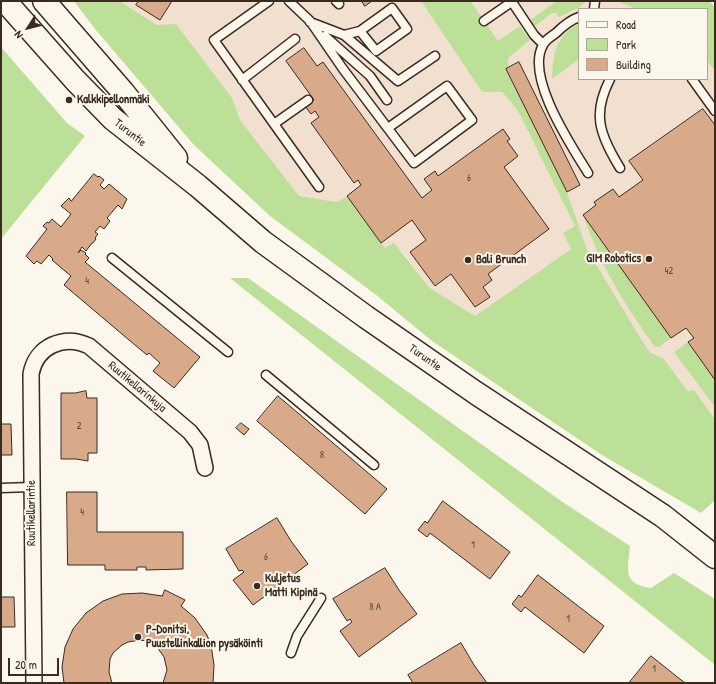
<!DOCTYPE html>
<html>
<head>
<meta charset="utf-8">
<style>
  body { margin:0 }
  #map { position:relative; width:716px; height:684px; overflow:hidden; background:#fbf7ec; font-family:"Patrick Hand",sans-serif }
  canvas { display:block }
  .frame { position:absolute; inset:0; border:2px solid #3b2a1e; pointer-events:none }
  .legend { position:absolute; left:578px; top:8px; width:130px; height:72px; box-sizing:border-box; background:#fbf7ec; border:1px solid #aea59a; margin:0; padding:5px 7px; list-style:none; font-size:12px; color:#3b2a1e }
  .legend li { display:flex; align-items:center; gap:8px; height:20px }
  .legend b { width:20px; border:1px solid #aea59a }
  .north { position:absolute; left:8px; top:8px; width:40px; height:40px; -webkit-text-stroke:3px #fbf7ec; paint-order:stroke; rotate:234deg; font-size:11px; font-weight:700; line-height:16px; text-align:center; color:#3b2a1e }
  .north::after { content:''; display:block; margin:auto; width:14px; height:18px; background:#3b2a1e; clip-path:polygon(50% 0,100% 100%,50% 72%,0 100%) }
  .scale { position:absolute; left:8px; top:658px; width:51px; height:18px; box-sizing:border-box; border:2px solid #3b2a1e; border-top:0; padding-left:5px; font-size:12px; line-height:14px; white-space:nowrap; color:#3b2a1e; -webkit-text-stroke:3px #fbf7ec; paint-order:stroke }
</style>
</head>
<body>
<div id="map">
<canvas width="716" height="684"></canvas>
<div class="frame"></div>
<ul class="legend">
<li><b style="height:5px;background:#fbf7ec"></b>Road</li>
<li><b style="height:11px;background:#bde099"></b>Park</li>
<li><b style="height:11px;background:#d9aa8a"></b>Building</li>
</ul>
<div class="north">N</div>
<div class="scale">20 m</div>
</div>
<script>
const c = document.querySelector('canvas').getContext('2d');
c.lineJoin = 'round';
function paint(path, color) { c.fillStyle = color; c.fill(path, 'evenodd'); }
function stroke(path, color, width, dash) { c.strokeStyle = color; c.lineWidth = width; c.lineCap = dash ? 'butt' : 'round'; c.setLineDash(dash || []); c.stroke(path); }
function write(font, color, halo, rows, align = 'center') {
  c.font = font + ' "Patrick Hand",sans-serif'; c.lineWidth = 4; c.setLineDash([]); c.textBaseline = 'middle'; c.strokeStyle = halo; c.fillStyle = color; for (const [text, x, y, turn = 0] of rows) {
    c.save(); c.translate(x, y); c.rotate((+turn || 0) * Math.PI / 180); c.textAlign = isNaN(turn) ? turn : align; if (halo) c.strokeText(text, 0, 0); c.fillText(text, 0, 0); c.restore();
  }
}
const built = new Path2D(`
  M 96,1 L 421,1 L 482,92 L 502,92 L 518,111 L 576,227 L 571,249 L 475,316 L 430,288 L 402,252 L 385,249 L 347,196 L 337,202 L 299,196 Z
  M 472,1 L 653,1 L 664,9 L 579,9 L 579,79 L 707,79 L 707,61 L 715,71 L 715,419 L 694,390 L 688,391 L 663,358 L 651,353 L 646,347 L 587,249 L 567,192 L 471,2 Z`);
const green = new Path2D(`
  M 74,1 L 119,1 L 157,25 L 176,24 L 232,98 L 240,120 L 299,196 L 337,202 L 347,196 L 385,248 L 394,243 L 430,288 L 475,316 L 571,249 L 563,233 L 575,226 L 518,111 L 502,92 L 482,92 L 421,1 L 472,1 L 471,2 L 498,41 L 520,26 L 530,40 L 508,58 L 508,62 L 509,68 L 506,70 L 567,192 L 587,249 L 646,347 L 651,353 L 663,358 L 688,391 L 694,390 L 715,419 L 715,500 L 701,513 L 602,455 L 432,341 L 375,294 L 270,216 L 194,145 L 95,29 Z
  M 557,1 L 586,1 L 580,7 L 559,17 L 556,13 L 552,13 L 535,26 L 530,20 Z
  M 617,1 L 709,1 L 715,7 L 715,71 L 707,61 L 707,9 L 636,9 Z
  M 579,24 L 579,59 L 552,79 C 553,55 555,36 579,24 Z
  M 1,47 L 67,123 L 85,136 L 1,239 Z
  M 583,215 L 671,338 L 659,347 L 655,347 C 624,305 600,264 583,215 Z
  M 230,278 L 248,278 L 564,503 L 630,546 C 628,570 622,584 651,588 L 674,573 L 715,599 L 715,665 Z
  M 688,342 L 715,380 L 715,407 L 674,352 Z`);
const building = new Path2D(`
  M 139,1 L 172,1 L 160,20 L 136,5 Z
  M 362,1 L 372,1 L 365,6 Z
  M 304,48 L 317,66 L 323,62 L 422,198 L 432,190 L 424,179 L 435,171 L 438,176 L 503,129 L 510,139 L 507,141 L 518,156 L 504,167 L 549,229 L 488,274 L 492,280 L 483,287 L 490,297 L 475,307 L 451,274 L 435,286 L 410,252 L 426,240 L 412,220 L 381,243 L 347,196 L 361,185 L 358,180 L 354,183 L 311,123 L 319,117 L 315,111 L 311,114 L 305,106 L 314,100 L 286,61 Z
  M 519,62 L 580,185 L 567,192 L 506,69 Z
  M 703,109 L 715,125 L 715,380 L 688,342 L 694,338 L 686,328 L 671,338 L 583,215 L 596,205 L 594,202 L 613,189 L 619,197 L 643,180 L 629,161 Z
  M 94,174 L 98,177 L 99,176 L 104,180 L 100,185 L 104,189 L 109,184 L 127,199 L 122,209 L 118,205 L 107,218 L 110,221 L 104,229 L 100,226 L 95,232 L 98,234 L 95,238 L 96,239 L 93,243 L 92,243 L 86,251 L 82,247 L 78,253 L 81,250 L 86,253 L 85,254 L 89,258 L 85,262 L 200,357 L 174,388 L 153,371 L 160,363 L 149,353 L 147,355 L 129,340 L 64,285 L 71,276 L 52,260 L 53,259 L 49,255 L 41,264 L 37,261 L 34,264 L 26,256 L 47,229 L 43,226 L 47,222 L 49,223 L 52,219 L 61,227 L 71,214 L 61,206 L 69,198 L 71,201 Z
  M 86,391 L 87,398 L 97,398 L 97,453 L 88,453 L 88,461 L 76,459 L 61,459 L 61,393 L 75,393 Z
  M 278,396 L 387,489 L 365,514 L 257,421 Z
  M 241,423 L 249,429 L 244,435 L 236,428 Z
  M 1,424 L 11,424 L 12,455 L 1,455 Z
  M 67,492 L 97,492 L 97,532 L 183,532 L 183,569 L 146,570 L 146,567 L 137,567 L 137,570 L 105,570 L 105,565 L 68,565 Z
  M 443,501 L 510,552 L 490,579 L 430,533 L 427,537 L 418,530 L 425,521 L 427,523 Z
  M 277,518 L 291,541 L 308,564 L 253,605 L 233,580 L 244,572 L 242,570 L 239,571 L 226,549 Z
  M 385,568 L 399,590 L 417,614 L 359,657 L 340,631 L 352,622 L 350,619 L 347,621 L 333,599 Z
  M 538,575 L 604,626 L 584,653 L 525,607 L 521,612 L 512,604 L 519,595 L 521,597 Z
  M 165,590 L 185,600 L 181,606 L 195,618 L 207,635 L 211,645 L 214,665 L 213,683 L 163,683 L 167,670 L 164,657 L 157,647 L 146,641 L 140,640 L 128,642 L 122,645 L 113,653 L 110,659 L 109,672 L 112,683 L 64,683 L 62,667 L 65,647 L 73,629 L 86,613 L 103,601 L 122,594 L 142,593 L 162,596 Z
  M 1,597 L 14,597 L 15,627 L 1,627 Z
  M 461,643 L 474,665 L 487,683 L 413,683 L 408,675 Z
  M 651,656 L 685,683 L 632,683 L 630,682 Z`);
const lane = new Path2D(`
  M 269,1 L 214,40 L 319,187
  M 289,1 L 310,21 L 343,69 L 414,163 L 472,120 L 447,86 L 388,128
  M 336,1 L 339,4
  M 512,2 L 534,35 L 543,44
  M 594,9 L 595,1
  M 579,17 C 571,20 562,27 556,33 C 552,36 545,40 543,45 C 525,77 571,145 588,173
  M 484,21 L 513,1
  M 310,22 L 344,35 L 398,81 L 435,56
  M 344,35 L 360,31 L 392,8 L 407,29 L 376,51 L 360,31
  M 325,36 L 370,76 L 387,100
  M 610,79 C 604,91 599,105 600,118 C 600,133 612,155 620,168
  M 692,79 L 715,111
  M 242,80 L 295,39
  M 274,124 L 308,100
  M 112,258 L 228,352
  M 266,375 L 374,465
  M 1,488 L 32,487
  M 291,653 L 297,636 L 321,598`);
const street = new Path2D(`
  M 34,683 L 31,374 C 36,346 64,334 89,346 L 190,432 L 200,445 L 205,468`);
const secondary = new Path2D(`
  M 5,1 L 75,80 L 113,119 L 198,186 L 263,242 L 366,317 L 476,393 L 663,516 L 715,557
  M 44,1 L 123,92 L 176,158`);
const markers = [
  [69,100,4,"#3b2a1e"],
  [649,259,4,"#3b2a1e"],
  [468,260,4,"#3b2a1e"],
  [257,586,4,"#3b2a1e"],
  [138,637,4,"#3b2a1e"]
];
const numberNames = [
  ["6",469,178],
  ["42",669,271],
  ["4",87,281],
  ["2",79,426],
  ["8",322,455],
  ["4",82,512],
  ["1",473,545],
  ["6",266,557],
  ["8 A",375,607],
  ["1",568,619],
  ["1",654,669]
];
const poiNames = [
  ["Kalkkipellonmäki",77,100],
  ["GIM Robotics",641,259,"right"],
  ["Bali Brunch",476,260],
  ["Kuljetus",265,579],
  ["Matti Kipinä",265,593],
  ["P-Donitsi,",146,630],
  ["Puustellinkallion pysäköinti",146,644]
];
const streetNames = [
  ["Turuntie",130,133,38],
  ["Turuntie",425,358,35],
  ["Ruutikellarinkuja",137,387,40],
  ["Ruutikellarintie",32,513,-90]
];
paint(built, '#f1e0cf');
paint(green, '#bde099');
paint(building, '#d9aa8a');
stroke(building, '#3b2a1e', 1);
stroke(lane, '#3b2a1e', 11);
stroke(street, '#3b2a1e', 18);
stroke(secondary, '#3b2a1e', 25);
stroke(lane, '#fbf7ec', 8);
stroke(street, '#fbf7ec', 15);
stroke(secondary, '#fbf7ec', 22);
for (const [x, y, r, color] of markers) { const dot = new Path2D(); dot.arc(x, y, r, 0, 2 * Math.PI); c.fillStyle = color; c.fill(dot); stroke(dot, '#fbf7ec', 1.5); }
write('10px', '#624a39', null, numberNames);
write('bold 12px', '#3b2a1e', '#fbf7ec', poiNames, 'left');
write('12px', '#3b2a1e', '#fbf7ec', streetNames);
</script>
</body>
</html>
